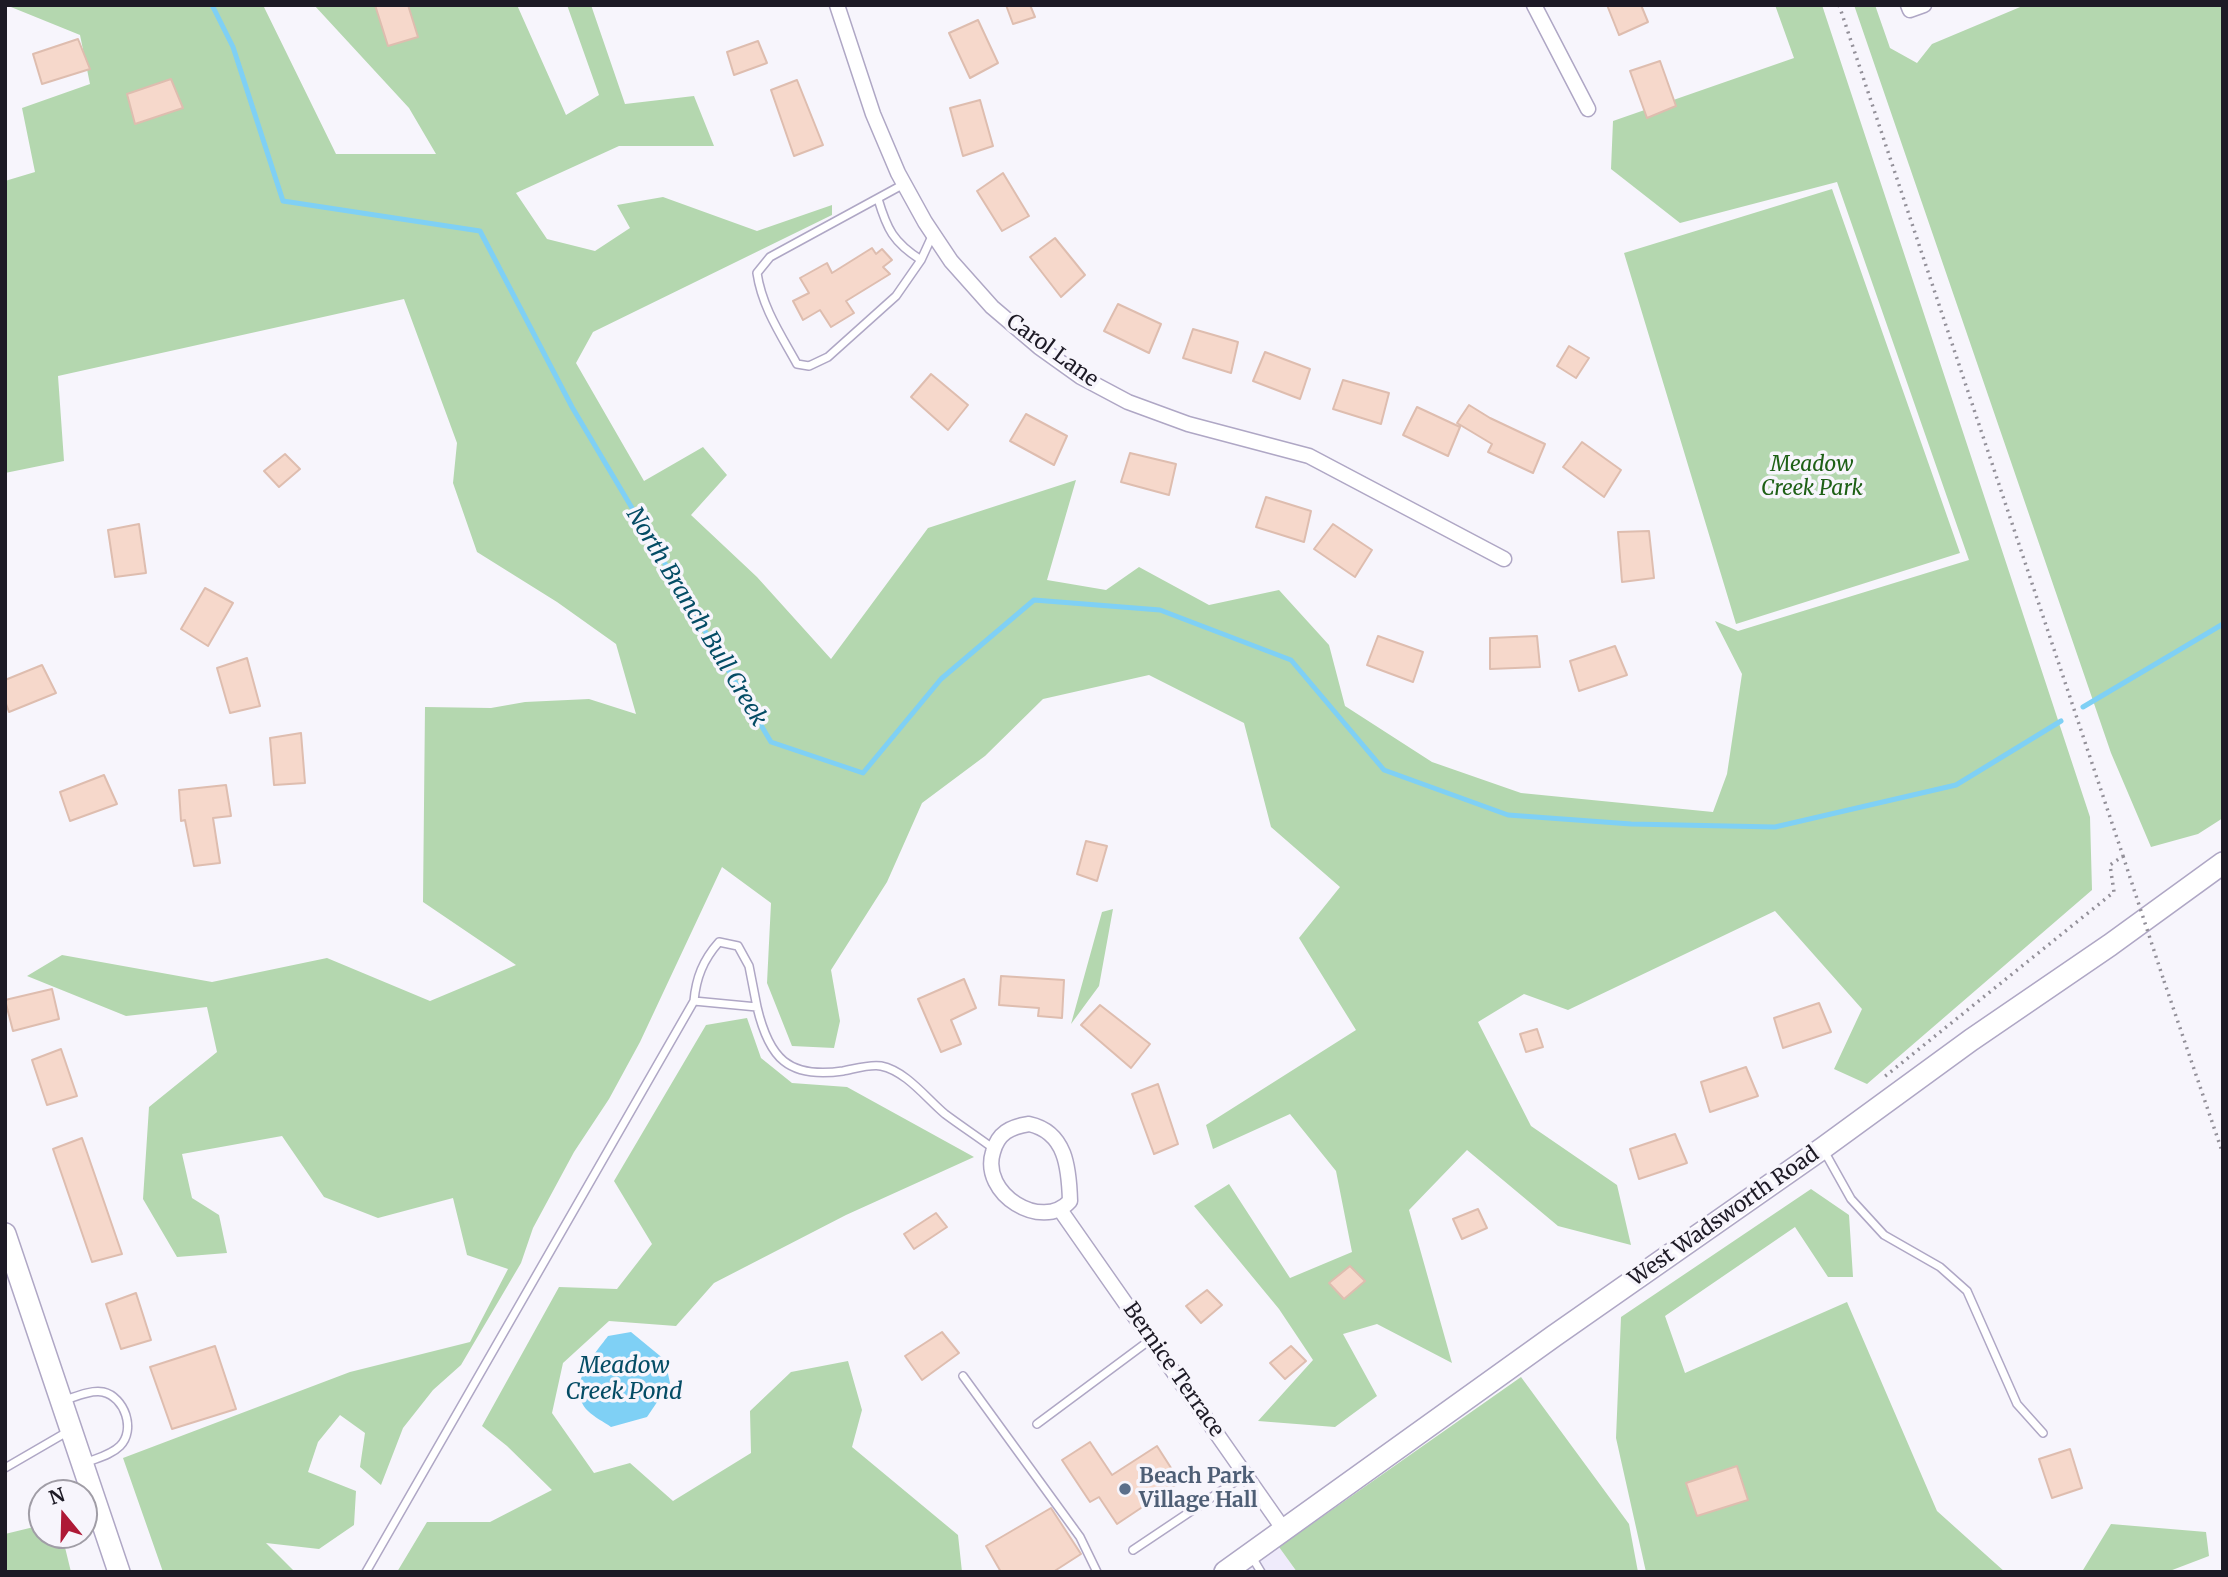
<!DOCTYPE html>
<html>
<head>
<meta charset="utf-8">
<style>
  body { margin:0 }
  #map { position:relative; width:2228px; height:1577px; overflow:hidden; background:#f7f5fc; font-family:Merriweather,serif }
  canvas { display:block }
  .frame { position:absolute; inset:0; border:7px solid #1d1a25; pointer-events:none }
  .north { position:absolute; left:28px; top:1479px; width:70px; height:70px; box-sizing:border-box; background:#f7f5fc; border:2px solid #a09da6; border-radius:50%; rotate:341deg; font-size:19px; font-weight:700; line-height:28px; text-align:center; color:#1d1a25 }
  .north::after { content:''; display:block; margin:auto; width:24px; height:32px; background:#ae1936; clip-path:polygon(50% 0,100% 100%,50% 72%,0 100%) }
</style>
</head>
<body>
<div id="map">
<canvas width="2228" height="1577"></canvas>
<div class="frame"></div>
<div class="north">N</div>
</div>
<script>
const c = document.querySelector('canvas').getContext('2d');
c.lineJoin = 'round';
function paint(path, color) { c.fillStyle = color; c.fill(path, 'evenodd'); }
function stroke(path, color, width, dash) { c.strokeStyle = color; c.lineWidth = width; c.lineCap = dash ? 'butt' : 'round'; c.setLineDash(dash || []); c.stroke(path); }
function write(font, color, halo, rows, align = 'center') {
  c.font = font + ' Merriweather,serif'; c.lineWidth = 7; c.setLineDash([]); c.textBaseline = 'middle'; c.strokeStyle = halo; c.fillStyle = color; for (const [text, x, y, turn = 0] of rows) {
    c.save(); c.translate(x, y); c.rotate((+turn || 0) * Math.PI / 180); c.textAlign = isNaN(turn) ? turn : align; if (halo) c.strokeText(text, 0, 0); c.fillText(text, 0, 0); c.restore();
  }
}
const built = new Path2D(`
  M 1279,1547 L 1297,1572 L 1244,1572 Z`);
const green = new Path2D(`
  M 6,5 L 263,5 L 336,154 L 436,154 L 409,108 L 314,5 L 517,5 L 566,115 L 599,95 L 567,5 L 591,5 L 625,104 L 694,96 L 714,146 L 619,146 L 516,193 L 547,239 L 595,251 L 630,228 L 617,205 L 663,197 L 757,231 L 832,205 L 832,215 L 593,332 L 576,363 L 644,481 L 703,447 L 727,475 L 691,515 L 757,577 L 831,659 L 928,528 L 1076,480 L 1047,580 L 1106,590 L 1139,567 L 1209,605 L 1279,590 L 1329,645 L 1345,706 L 1432,762 L 1521,793 L 1713,812 L 1727,774 L 1742,674 L 1715,621 L 1738,631 L 1969,560 L 1837,182 L 1680,223 L 1611,169 L 1613,121 L 1794,58 L 1775,5 L 1822,5 L 2090,817 L 2092,890 L 1867,1084 L 1834,1069 L 1862,1009 L 1775,911 L 1568,1010 L 1524,994 L 1478,1022 L 1531,1126 L 1617,1185 L 1631,1245 L 1558,1226 L 1467,1150 L 1409,1210 L 1452,1363 L 1377,1324 L 1343,1334 L 1377,1396 L 1335,1427 L 1258,1421 L 1313,1360 L 1279,1309 L 1194,1206 L 1229,1184 L 1290,1278 L 1352,1252 L 1336,1171 L 1290,1114 L 1213,1149 L 1206,1125 L 1356,1030 L 1299,938 L 1340,887 L 1271,827 L 1244,723 L 1149,675 L 1043,699 L 985,756 L 922,803 L 887,882 L 831,970 L 840,1021 L 834,1048 L 792,1046 L 767,983 L 771,903 L 722,867 L 640,1042 L 609,1099 L 574,1152 L 533,1228 L 521,1263 L 461,1365 L 433,1390 L 403,1428 L 381,1485 L 360,1467 L 365,1433 L 340,1415 L 318,1442 L 308,1472 L 356,1491 L 354,1525 L 319,1549 L 266,1543 L 295,1572 L 163,1572 L 123,1458 L 350,1372 L 470,1342 L 508,1269 L 467,1255 L 453,1198 L 378,1218 L 324,1197 L 282,1136 L 182,1154 L 192,1198 L 219,1215 L 227,1253 L 177,1257 L 143,1199 L 149,1107 L 217,1052 L 207,1007 L 126,1016 L 27,976 L 62,955 L 212,982 L 327,958 L 430,1001 L 516,965 L 423,902 L 425,707 L 491,708 L 525,702 L 589,699 L 636,714 L 616,644 L 557,602 L 477,552 L 453,483 L 457,443 L 404,299 L 58,376 L 64,461 L 5,473 L 5,181 L 35,172 L 22,108 L 90,84 L 80,35 Z
  M 1854,5 L 1875,5 L 1890,48 L 1917,63 L 1932,44 L 2025,5 L 2223,5 L 2223,818 L 2198,834 L 2151,847 L 2111,753 Z
  M 1832,189 L 1960,553 L 1736,624 L 1624,253 Z
  M 1113,909 L 1099,986 L 1071,1024 L 1102,912 Z
  M 747,1018 L 761,1058 L 792,1083 L 847,1087 L 974,1157 L 846,1215 L 714,1283 L 676,1326 L 609,1321 L 563,1363 L 552,1413 L 594,1473 L 630,1463 L 673,1501 L 751,1453 L 750,1411 L 791,1372 L 848,1361 L 862,1410 L 852,1447 L 958,1535 L 962,1572 L 397,1572 L 427,1522 L 490,1522 L 552,1490 L 507,1446 L 482,1426 L 559,1287 L 617,1289 L 652,1244 L 614,1181 L 706,1025 Z
  M 1811,1189 L 1849,1215 L 1853,1277 L 1828,1277 L 1795,1227 L 1665,1316 L 1685,1373 L 1847,1302 L 1937,1511 L 2005,1572 L 1646,1572 L 1616,1438 L 1621,1317 Z
  M 1521,1377 L 1629,1524 L 1638,1572 L 1297,1572 L 1279,1547 Z
  M 2111,1524 L 2206,1532 L 2209,1556 L 2167,1572 L 2064,1572 L 2083,1570 Z
  M 42,1525 L 42,1535 L 62,1535 L 71,1572 L 5,1572 L 5,1534 Z`);
const water = new Path2D(`
  M 631,1332 L 665,1360 L 670,1383 L 647,1417 L 611,1427 C 604,1422 594,1417 588,1411 C 565,1387 593,1356 608,1336 Z`);
const stream = new Path2D(`
  M 212,5 L 233,47 L 283,201 L 480,231 L 572,407 L 771,742 L 863,773 L 941,679 L 1034,600 L 1160,610 L 1291,660 L 1384,770 L 1508,815 L 1631,824 L 1775,827 L 1956,785 L 2061,721
  M 2083,707 L 2223,624`);
const building = new Path2D(`
  M 375,5 L 408,5 L 418,37 L 388,46 Z
  M 1006,5 L 1030,5 L 1035,17 L 1013,24 Z
  M 1607,5 L 1641,5 L 1648,22 L 1619,35 Z
  M 978,20 L 998,63 L 970,78 L 949,33 Z
  M 78,39 L 90,69 L 42,84 L 33,54 Z
  M 758,41 L 767,63 L 734,75 L 727,52 Z
  M 1660,61 L 1676,106 L 1647,118 L 1630,71 Z
  M 171,79 L 183,108 L 135,124 L 127,94 Z
  M 797,80 L 823,145 L 794,156 L 771,90 Z
  M 980,100 L 993,146 L 963,156 L 950,108 Z
  M 1003,173 L 1029,216 L 1002,231 L 977,191 Z
  M 1055,238 L 1085,275 L 1061,297 L 1030,257 Z
  M 872,248 L 876,254 L 882,249 L 892,260 L 883,267 L 890,274 L 846,301 L 854,313 L 831,327 L 820,310 L 803,320 L 793,301 L 809,293 L 800,278 L 827,263 L 832,273 Z
  M 1118,304 L 1161,324 L 1149,353 L 1104,331 Z
  M 1193,329 L 1238,342 L 1231,373 L 1183,358 Z
  M 1569,346 L 1589,358 L 1576,378 L 1557,366 Z
  M 1265,352 L 1310,369 L 1300,399 L 1253,381 Z
  M 931,374 L 968,405 L 948,430 L 911,397 Z
  M 1343,380 L 1389,393 L 1381,424 L 1333,409 Z
  M 1469,405 L 1490,418 L 1545,444 L 1533,473 L 1488,452 L 1492,444 L 1457,423 Z
  M 1417,407 L 1460,427 L 1448,456 L 1403,435 Z
  M 1026,414 L 1067,436 L 1054,465 L 1010,441 Z
  M 1582,442 L 1621,470 L 1604,497 L 1563,467 Z
  M 1130,453 L 1176,464 L 1169,495 L 1121,482 Z
  M 285,454 L 300,469 L 279,487 L 264,471 Z
  M 1266,497 L 1311,511 L 1304,542 L 1256,527 Z
  M 139,524 L 146,573 L 115,577 L 108,530 Z
  M 1333,524 L 1372,550 L 1355,577 L 1314,549 Z
  M 1649,531 L 1654,578 L 1622,582 L 1618,532 Z
  M 205,588 L 233,603 L 208,646 L 181,629 Z
  M 1378,636 L 1423,652 L 1413,682 L 1367,665 Z
  M 1537,636 L 1540,667 L 1490,669 L 1490,638 Z
  M 1615,646 L 1627,675 L 1579,691 L 1570,661 Z
  M 247,658 L 260,706 L 230,713 L 217,668 Z
  M 42,665 L 56,693 L 9,712 L 5,701 L 5,680 Z
  M 301,733 L 305,783 L 274,785 L 270,738 Z
  M 104,775 L 117,804 L 70,821 L 60,792 Z
  M 226,785 L 231,816 L 213,818 L 220,863 L 194,866 L 185,820 L 181,821 L 179,790 Z
  M 1086,841 L 1107,846 L 1097,881 L 1077,874 Z
  M 1001,976 L 1064,980 L 1062,1018 L 1038,1016 L 1039,1008 L 999,1005 Z
  M 964,979 L 976,1008 L 951,1020 L 961,1044 L 941,1052 L 918,999 Z
  M 52,989 L 59,1019 L 13,1031 L 5,1000 Z
  M 1819,1003 L 1831,1032 L 1783,1048 L 1774,1018 Z
  M 1100,1005 L 1150,1044 L 1131,1068 L 1081,1025 Z
  M 1537,1029 L 1543,1047 L 1526,1052 L 1520,1034 Z
  M 61,1049 L 77,1096 L 47,1105 L 32,1060 Z
  M 1746,1067 L 1758,1096 L 1710,1112 L 1701,1082 Z
  M 1158,1084 L 1178,1144 L 1154,1154 L 1132,1094 Z
  M 1675,1134 L 1687,1163 L 1639,1179 L 1630,1149 Z
  M 82,1138 L 122,1254 L 92,1262 L 53,1149 Z
  M 1478,1209 L 1487,1228 L 1462,1239 L 1453,1219 Z
  M 936,1213 L 947,1227 L 914,1249 L 904,1234 Z
  M 1350,1266 L 1365,1281 L 1344,1299 L 1329,1283 Z
  M 1207,1290 L 1222,1305 L 1201,1323 L 1186,1306 Z
  M 136,1293 L 151,1340 L 121,1349 L 106,1304 Z
  M 942,1332 L 959,1353 L 922,1380 L 905,1356 Z
  M 215,1346 L 236,1409 L 172,1429 L 150,1367 Z
  M 1291,1346 L 1306,1361 L 1285,1379 L 1270,1363 Z
  M 1090,1442 L 1112,1475 L 1157,1446 L 1180,1482 L 1117,1524 L 1099,1497 L 1090,1502 L 1062,1460 Z
  M 2070,1449 L 2082,1488 L 2052,1498 L 2039,1459 Z
  M 1737,1466 L 1748,1500 L 1697,1516 L 1686,1483 Z
  M 1051,1508 L 1081,1554 L 1053,1572 L 1001,1572 L 986,1546 Z`);
const path = new Path2D(`
  M 1839,5 L 2123,856 L 2110,865 L 2114,892 L 1883,1078
  M 2164,981 L 2223,1154`);
const service = new Path2D(`
  M 904,184 L 770,257 L 757,273 C 762,307 781,335 797,364 L 809,366 L 828,357 L 896,296 L 921,260 L 933,234
  M 878,199 C 887,229 893,242 921,260
  M 694,1001 C 696,978 703,960 719,942 L 738,946 L 749,966 L 757,1007
  M 1823,1149 L 1851,1199 L 1884,1235 L 1940,1267 L 1967,1291 L 2017,1404 L 2043,1433
  M 963,1376 L 1080,1537 L 1097,1572
  M 65,1400 C 77,1396 91,1390 103,1392 C 125,1397 136,1430 120,1446 C 111,1455 97,1458 85,1463
  M 1037,1424 L 1150,1340
  M 5,1468 L 67,1432
  M 1133,1550 L 1245,1475
  M 1252,1557 L 1261,1572
  M 366,1572 L 694,1001 L 757,1007 C 769,1058 788,1079 843,1071 C 854,1069 870,1064 881,1066 C 906,1071 926,1098 945,1114 C 961,1126 978,1137 994,1149`);
const minor = new Path2D(`
  M 837,5 L 873,114 L 898,173 L 925,222 L 951,261 L 992,307 L 1039,347 L 1081,377 L 1128,402 L 1188,424 L 1309,456 L 1504,559
  M 1534,5 L 1588,109
  M 1908,5 L 1910,10 L 1924,5
  M 1029,1124 C 1066,1132 1069,1168 1070,1201 C 1042,1232 980,1194 993,1152 C 998,1133 1010,1127 1029,1124 Z
  M 1061,1211 L 1284,1530`);
const secondary = new Path2D(`
  M 5,1234 L 119,1572
  M 1225,1572 L 1554,1336 L 1823,1148 L 1971,1040 L 2110,945 L 2223,863`);
const pathBridge = new Path2D(`
  M 2123,856 L 2164,981`);
const markers = [
  [1125,1489,7,"#5c6f8a"]
];
const streetNames = [
  ["Carol Lane",1052,351,36],
  ["West Wadsworth Road",1724,1217,-35],
  ["Bernice Terrace",1173,1370,55]
];
const parkNames = [
  ["Meadow",1812,465],
  ["Creek Park",1812,489]
];
const serviceNames = [
  ["Beach Park",1139,1477],
  ["Village Hall",1139,1501]
];
const waterNames = [
  ["North Branch Bull Creek",696,617,59],
  ["Meadow",624,1366],
  ["Creek Pond",624,1392]
];
paint(built, '#efebfb');
paint(green, '#b4d7af');
paint(water, '#7fd0f5');
stroke(stream, '#7fd0f5', 5);
paint(building, '#f6d8cb');
stroke(building, '#debdaf', 2);
stroke(service, '#afa7c5', 10);
stroke(minor, '#afa7c5', 17);
stroke(secondary, '#afa7c5', 24);
stroke(path, '#939099', 3.5, [2, 5]);
stroke(service, '#fff', 7);
stroke(minor, '#fff', 14);
stroke(secondary, '#fff', 21);
stroke(pathBridge, '#939099', 3.5, [2, 5]);
for (const [x, y, r, color] of markers) { const dot = new Path2D(); dot.arc(x, y, r, 0, 2 * Math.PI); c.fillStyle = color; c.fill(dot); stroke(dot, '#f7f5fc', 2.5); }
write('21px', '#1d1a25', '#f7f5fc', streetNames);
write('italic 21px', '#1e6016', '#f7f5fc', parkNames);
write('bold 21px', '#4e5e75', '#f7f5fc', serviceNames, 'left');
write('italic 23px', '#044c65', '#f7f5fc', waterNames);
</script>
</body>
</html>
